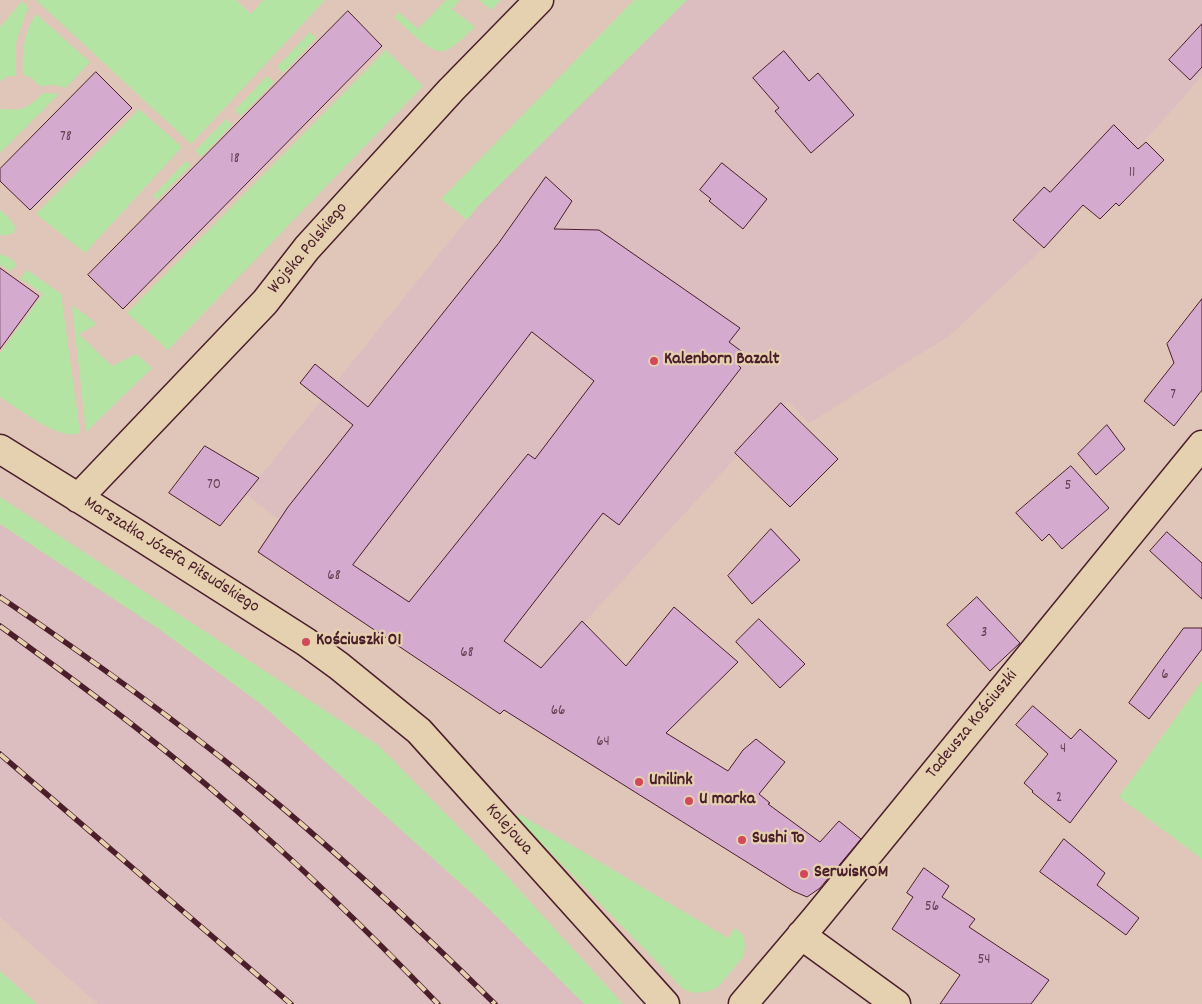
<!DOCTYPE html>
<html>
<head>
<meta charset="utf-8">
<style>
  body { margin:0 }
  canvas { display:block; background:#e0c5b9 }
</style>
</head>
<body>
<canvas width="1202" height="1004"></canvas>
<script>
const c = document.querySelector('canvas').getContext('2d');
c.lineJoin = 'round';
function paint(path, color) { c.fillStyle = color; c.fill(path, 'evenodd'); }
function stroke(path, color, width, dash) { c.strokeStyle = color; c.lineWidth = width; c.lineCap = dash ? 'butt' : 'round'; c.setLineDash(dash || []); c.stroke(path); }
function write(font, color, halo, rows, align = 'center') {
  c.font = font + ' Dekko,sans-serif'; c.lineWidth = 4.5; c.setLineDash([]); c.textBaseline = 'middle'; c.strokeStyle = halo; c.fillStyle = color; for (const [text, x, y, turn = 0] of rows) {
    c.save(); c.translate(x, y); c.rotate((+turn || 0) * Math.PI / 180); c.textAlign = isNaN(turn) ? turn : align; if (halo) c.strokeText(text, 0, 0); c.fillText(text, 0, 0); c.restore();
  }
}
const built = new Path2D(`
  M 687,0 L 1202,0 L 1202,76 L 1150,135 L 1035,256 L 949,336 L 809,423 L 788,401 L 541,669 L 410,609 L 277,518 L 246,494 L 478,206 Z
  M 0,524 L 159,629 L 261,704 L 488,908 L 584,1004 L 98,1004 L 0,917 Z`);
const green = new Path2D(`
  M 36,0 L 236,0 L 251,14 L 263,0 L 325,0 L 191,144 Z
  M 446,0 L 460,0 L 452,9 L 475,27 C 466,35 456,47 444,51 C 431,55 404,26 394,17 L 399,12 L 418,29 Z
  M 479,0 L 501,0 L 491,10 Z
  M 634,0 L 687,0 L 478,206 L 467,220 L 441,199 Z
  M 22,1 L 28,7 L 15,45 L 16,76 L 9,76 L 0,81 L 0,27 Z
  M 36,14 L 90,62 L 66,88 L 55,85 L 40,86 L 30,77 L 23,75 C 22,52 23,34 36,14 Z
  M 310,32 L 316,38 L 283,73 L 277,67 Z
  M 386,50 L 423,86 L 168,350 L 127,313 Z
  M 267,76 L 274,82 L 241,116 L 235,110 Z
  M 44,93 L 59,94 L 0,153 L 0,109 C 9,109 20,111 28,106 C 34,102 38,97 44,93 Z
  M 139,109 L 182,147 L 85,253 L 36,214 Z
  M 226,119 L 232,125 L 201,157 L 195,151 Z
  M 186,161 L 191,165 L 157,200 L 153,196 Z
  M 0,210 L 9,218 L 15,227 L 14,233 L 7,235 L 0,235 Z
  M 0,254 L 10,258 L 17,264 L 11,271 L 0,265 Z
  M 27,270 L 61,294 L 80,433 C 58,441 18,408 0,397 L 0,353 L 43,294 L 20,278 Z
  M 72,305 L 97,324 L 79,334 L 112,366 L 136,354 L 152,368 L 86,432 Z
  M 0,497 L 379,746 L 502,871 L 623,1004 L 584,1004 L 488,908 L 261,704 L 159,629 L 0,524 Z
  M 1202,681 L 1202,859 L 1119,797 Z
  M 519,814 L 728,938 L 735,928 L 744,936 L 745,947 L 743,957 L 718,987 L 710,991 L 696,993 L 684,990 L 516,817 Z
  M 0,971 L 37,1004 L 0,1004 Z`);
const building = new Path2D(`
  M 348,11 L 382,46 L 123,309 L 88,275 Z
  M 1202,24 L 1202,67 L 1190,80 L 1169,60 Z
  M 784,51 L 809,81 L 818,73 L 854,115 L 811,153 L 775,111 L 779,108 L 753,78 Z
  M 96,72 L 132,108 L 30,210 L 0,181 L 0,169 Z
  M 1114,125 L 1138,149 L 1146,142 L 1164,160 L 1119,206 L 1116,203 L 1100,219 L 1083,205 L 1044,248 L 1013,220 L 1044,187 L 1050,192 Z
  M 722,163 L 767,199 L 743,229 L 709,201 L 711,199 L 700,190 Z
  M 546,177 L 572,201 L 554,229 L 599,230 L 740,328 L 729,342 L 745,354 L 737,364 L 741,368 L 619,525 L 603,513 L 504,641 L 541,668 L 582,621 L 626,666 L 674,607 L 738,662 L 666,733 L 728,771 L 743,750 L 756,739 L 785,762 L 759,794 L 770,803 L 768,804 L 820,842 L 839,821 L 861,839 L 820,888 L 807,897 L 793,891 L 504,710 L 500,714 L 258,552 L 288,507 L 353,425 L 300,383 L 315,364 L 368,407 L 498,244 ZM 532,332 L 594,381 L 535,459 L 528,454 L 409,602 L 353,565 Z
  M 0,268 L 39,296 L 0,349 Z
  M 1202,299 L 1202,390 L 1174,426 L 1144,401 L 1174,363 L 1167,344 Z
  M 781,403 L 838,459 L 790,507 L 735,453 Z
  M 1107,425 L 1125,449 L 1096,475 L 1078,454 Z
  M 205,446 L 259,478 L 220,526 L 169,493 Z
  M 1071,466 L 1109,508 L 1062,549 L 1049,534 L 1042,541 L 1016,513 Z
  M 771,529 L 800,560 L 752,604 L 728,576 Z
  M 1167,532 L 1202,563 L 1202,599 L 1150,551 Z
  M 977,597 L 1020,643 L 990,671 L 947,625 Z
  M 759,619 L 805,664 L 780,688 L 736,642 Z
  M 1184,628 L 1202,628 L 1202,649 L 1149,719 L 1129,703 Z
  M 1033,706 L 1071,739 L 1080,729 L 1117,761 L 1070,823 L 1032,792 L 1033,791 L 1024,783 L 1048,754 L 1016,725 Z
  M 1064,839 L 1105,873 L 1097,885 L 1139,918 L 1126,935 L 1040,872 Z
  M 924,868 L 949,886 L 942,897 L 975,919 L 969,927 L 1049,980 L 1031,1004 L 940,1004 L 960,975 L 892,929 L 913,897 L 907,893 Z`);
const minor = new Path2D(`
  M 0,449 L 135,533 L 306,642 L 339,666 L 419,731 L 665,1004
  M 78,498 L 265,302 L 307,248 L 451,90 L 539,0
  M 801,935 L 896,1004
  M 743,1004 L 816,918 L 1202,445`);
const rail = new Path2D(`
  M 0,597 C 85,655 169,715 249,780 C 335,850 416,926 495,1004
  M 0,626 C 77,682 153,738 224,800 C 299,864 370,933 438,1004
  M 0,754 L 291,1004`);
const markers = [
  [654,361,5,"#d1495b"],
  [306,642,5,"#d1495b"],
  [639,782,5,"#d1495b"],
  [689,801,5,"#d1495b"],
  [742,840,5,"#d1495b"],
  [804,874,5,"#d1495b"]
];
const numberNames = [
  ["78",66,138],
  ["18",235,160],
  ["11",1132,174],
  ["7",1173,396],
  ["70",214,486],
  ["5",1068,487],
  ["68",334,577],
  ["3",984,634],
  ["68",467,654],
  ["6",1165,676],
  ["66",558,712],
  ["64",603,743],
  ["4",1063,750],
  ["2",1059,799],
  ["56",932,908],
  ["54",984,961]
];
const streetNames = [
  ["Wojska Polskiego",309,249,-50],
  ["Marszałka Józefa Piłsudskiego",171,556,32],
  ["Tadeusza Kościuszki",973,725,-51],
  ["Kolejowa",508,830,48]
];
const poiNames = [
  ["Kalenborn Bazalt",664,361],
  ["Kościuszki 01",316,642],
  ["Unilink",649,782],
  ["U marka",699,801],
  ["Sushi To",752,840],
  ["SerwisKOM",814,874]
];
paint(built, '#dcbdc0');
paint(green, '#b4e4a3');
paint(building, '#d4aacf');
stroke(building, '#4a1f2b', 1);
stroke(minor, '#4a1f2b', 31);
stroke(minor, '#e5d0af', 28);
stroke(rail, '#4a1f2b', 5.5);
stroke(rail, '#e5d0af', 4, [11]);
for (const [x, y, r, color] of markers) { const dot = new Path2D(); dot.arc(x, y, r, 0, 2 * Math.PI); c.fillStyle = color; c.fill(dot); stroke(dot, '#e5d0af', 2); }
write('15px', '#6c4254', null, numberNames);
write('18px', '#4a1f2b', '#e5d0af', streetNames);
write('bold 18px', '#4a1f2b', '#e5d0af', poiNames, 'left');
</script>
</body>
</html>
